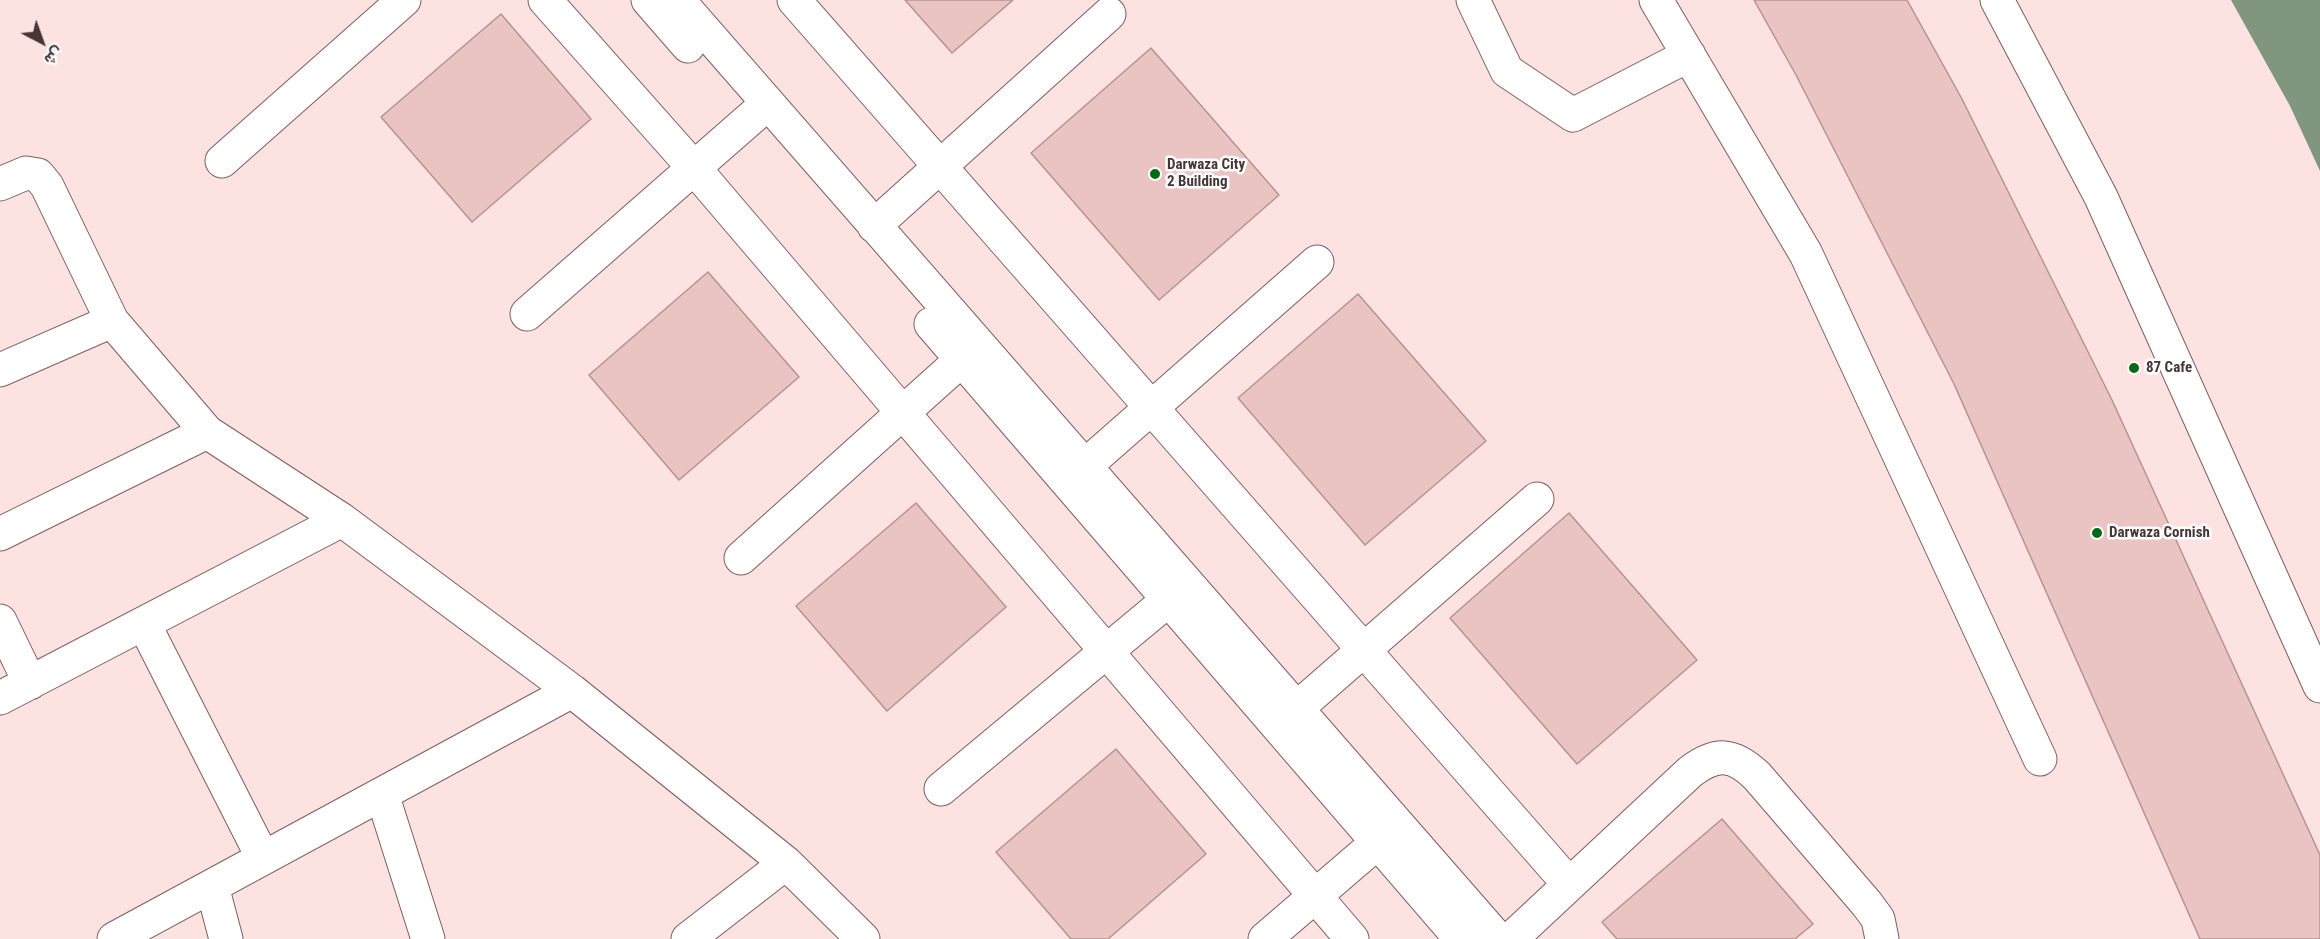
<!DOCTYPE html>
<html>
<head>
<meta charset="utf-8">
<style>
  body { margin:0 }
  #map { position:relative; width:2320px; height:939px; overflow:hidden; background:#fce3e2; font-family:"Roboto Condensed",Vazirmatn,sans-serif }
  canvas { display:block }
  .north { position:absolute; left:12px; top:12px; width:60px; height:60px; -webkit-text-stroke:4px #fff; paint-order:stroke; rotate:139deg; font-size:16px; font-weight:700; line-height:24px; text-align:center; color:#463736 }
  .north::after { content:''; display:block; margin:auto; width:21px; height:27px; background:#463736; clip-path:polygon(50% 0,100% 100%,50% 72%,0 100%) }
</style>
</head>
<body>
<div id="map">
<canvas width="2320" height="939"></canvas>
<div class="north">ش</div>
</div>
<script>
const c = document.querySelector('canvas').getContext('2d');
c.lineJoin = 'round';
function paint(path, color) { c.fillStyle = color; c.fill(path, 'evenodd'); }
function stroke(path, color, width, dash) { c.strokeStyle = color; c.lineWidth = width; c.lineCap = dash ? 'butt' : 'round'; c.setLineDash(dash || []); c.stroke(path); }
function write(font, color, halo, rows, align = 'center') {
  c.font = font + ' "Roboto Condensed",sans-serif'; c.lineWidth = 5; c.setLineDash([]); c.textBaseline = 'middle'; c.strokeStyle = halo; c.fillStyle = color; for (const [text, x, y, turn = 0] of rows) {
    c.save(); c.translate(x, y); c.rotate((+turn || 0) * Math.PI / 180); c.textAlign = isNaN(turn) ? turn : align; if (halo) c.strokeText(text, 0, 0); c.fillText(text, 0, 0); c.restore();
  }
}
const water = new Path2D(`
  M 2231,0 L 2320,0 L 2320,171 L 2290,106 Z`);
const building = new Path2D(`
  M 905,0 L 1013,0 L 952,53 Z
  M 1754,0 L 1907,0 L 1962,99 L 2112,400 L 2320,855 L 2320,939 L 2200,939 L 1954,384 L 1796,75 Z
  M 501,14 L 591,119 L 472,222 L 381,117 Z
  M 1151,48 L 1279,195 L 1159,300 L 1031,153 Z
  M 708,272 L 799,377 L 679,480 L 589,375 Z
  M 1358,294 L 1486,441 L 1365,545 L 1238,398 Z
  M 916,503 L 1006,607 L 887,711 L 796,606 Z
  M 1569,513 L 1697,660 L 1577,764 L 1450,618 Z
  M 1116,749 L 1206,854 L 1108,939 L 1071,939 L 996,852 Z
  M 1722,819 L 1813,924 L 1795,939 L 1617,939 L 1602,922 Z`);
const minor = new Path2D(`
  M 545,0 L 694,168 L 1352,939
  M 648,0 L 688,46
  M 678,0 L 1498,939
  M 794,0 L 1569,884
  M 1473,0 L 1507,71 L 1573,115 L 1689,55
  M 1656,0 L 1806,254 L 2040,759
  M 1997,0 L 2101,197 L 2320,686
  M 222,161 L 404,0
  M 0,184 L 26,173 L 38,175 L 47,186 L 112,321 L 207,432 L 342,520 L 572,691 L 786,863 L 863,939
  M 874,226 L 1109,14
  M 527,314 L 767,104
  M 931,324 L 1461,939
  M 0,370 L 112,321
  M 1085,466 L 1317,262
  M 0,534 L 207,432
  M 741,558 L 978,345
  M 0,621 L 30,683
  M 144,624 L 263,858
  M 0,698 L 342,520
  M 1296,709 L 1537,499
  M 941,789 L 1185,586
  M 382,794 L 428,939
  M 212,886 L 226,939
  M 114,939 L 572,691
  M 688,939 L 786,863
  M 1265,939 L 1393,829
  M 1511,939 L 1690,772 C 1716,752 1733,753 1757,776 L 1867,904 L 1878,919 L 1882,939`);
const markers = [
  [1155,174,6,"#056a17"],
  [2134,368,6,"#056a17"],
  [2097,533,6,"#056a17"]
];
const poiNames = [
  ["Darwaza City",1167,165],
  ["2 Building",1167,182],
  ["87 Cafe",2146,368],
  ["Darwaza Cornish",2109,533]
];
paint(water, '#80967f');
paint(building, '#e9c4c2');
stroke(building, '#b69290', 1.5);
stroke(minor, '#7f5d5b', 35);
stroke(minor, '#fff', 33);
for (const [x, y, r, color] of markers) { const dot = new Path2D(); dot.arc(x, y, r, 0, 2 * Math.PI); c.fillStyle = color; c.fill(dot); stroke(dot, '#fff', 2); }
write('bold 15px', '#463736', '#fff', poiNames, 'left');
</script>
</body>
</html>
